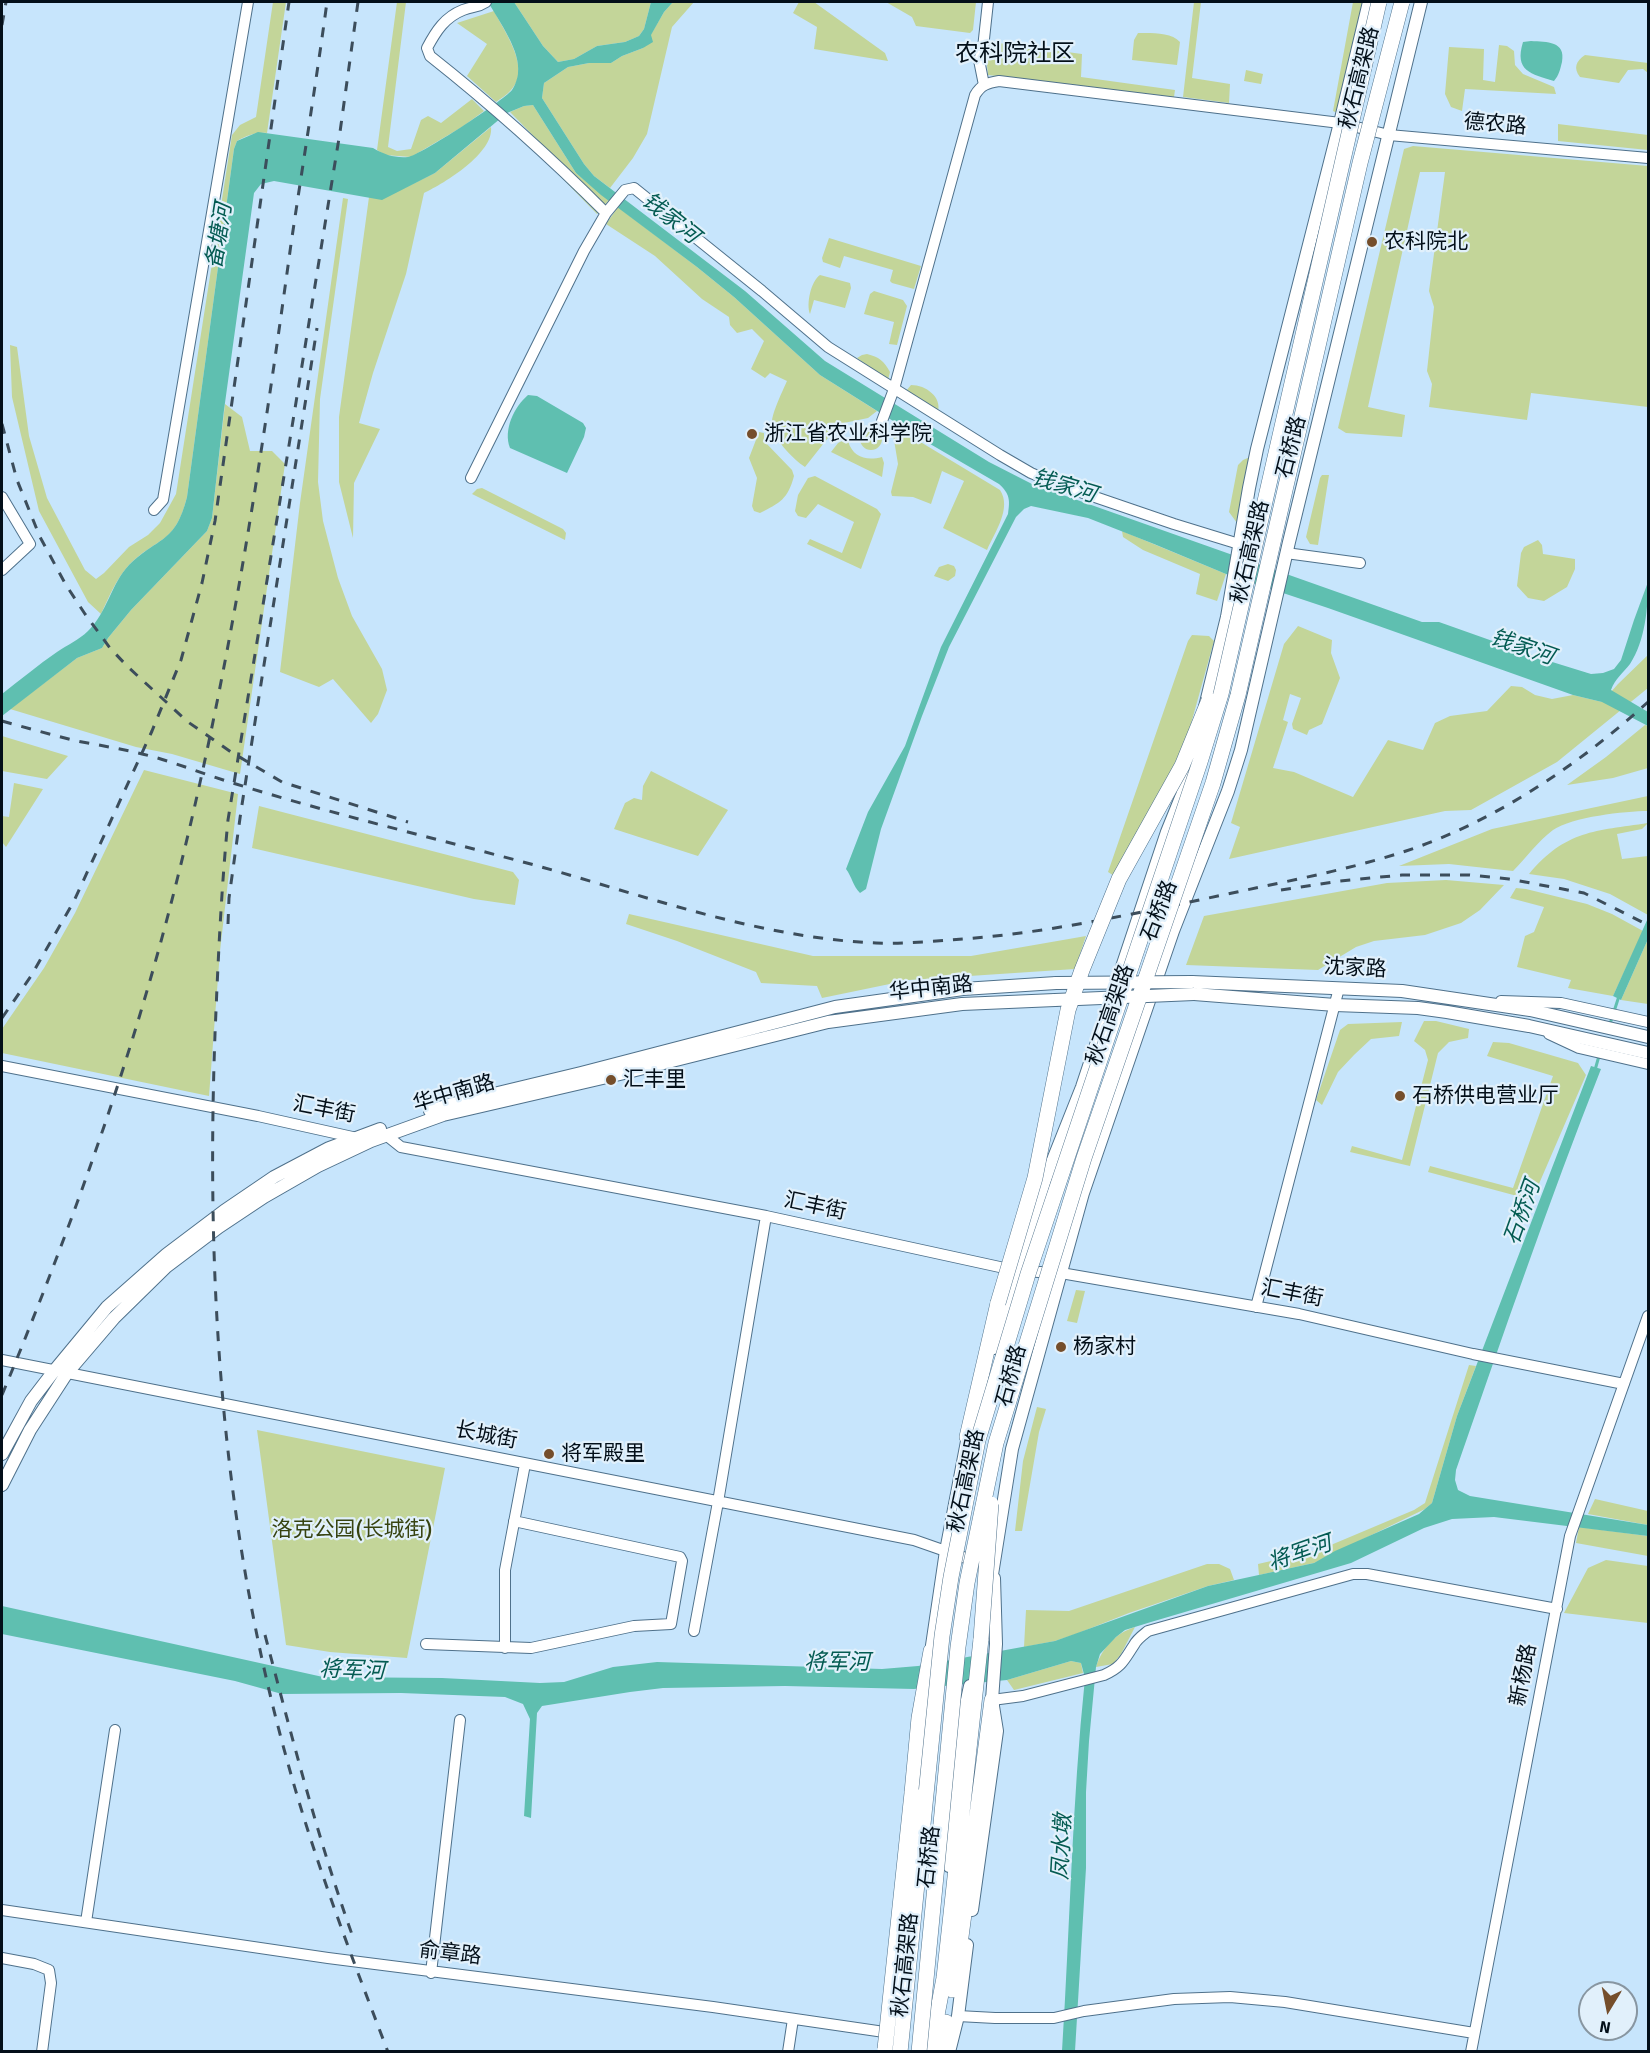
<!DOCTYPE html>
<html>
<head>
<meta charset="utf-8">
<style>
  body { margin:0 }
  #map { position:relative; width:1650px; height:2053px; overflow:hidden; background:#c7e5fc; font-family:Signika,sans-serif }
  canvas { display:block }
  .frame { position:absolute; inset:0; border:3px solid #030f19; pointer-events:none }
  .north { position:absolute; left:1578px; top:1981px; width:60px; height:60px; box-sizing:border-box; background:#e1f0fb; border:2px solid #8896a1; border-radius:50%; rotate:190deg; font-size:16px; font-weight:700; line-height:24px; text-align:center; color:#030f19 }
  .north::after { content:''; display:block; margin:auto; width:21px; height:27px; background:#754e2b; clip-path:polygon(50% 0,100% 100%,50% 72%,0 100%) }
</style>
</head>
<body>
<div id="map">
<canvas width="1650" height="2053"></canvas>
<div class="frame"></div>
<div class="north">N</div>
</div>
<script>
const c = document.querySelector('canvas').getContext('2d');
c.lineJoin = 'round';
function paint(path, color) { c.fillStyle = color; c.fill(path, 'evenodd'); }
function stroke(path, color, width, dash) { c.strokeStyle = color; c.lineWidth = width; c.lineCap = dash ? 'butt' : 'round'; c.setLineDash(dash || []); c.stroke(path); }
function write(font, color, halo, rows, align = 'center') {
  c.font = font + ' Signika,"Noto Sans SC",sans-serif'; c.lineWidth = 4.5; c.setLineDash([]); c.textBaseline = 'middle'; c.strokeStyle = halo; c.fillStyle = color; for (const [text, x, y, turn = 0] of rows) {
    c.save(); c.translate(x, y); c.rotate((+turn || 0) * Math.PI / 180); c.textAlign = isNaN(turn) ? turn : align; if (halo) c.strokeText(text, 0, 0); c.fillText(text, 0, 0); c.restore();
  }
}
const green = new Path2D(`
  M 273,2 L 286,2 L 267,133 C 256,132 248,135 237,141 L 234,149 L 187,497 C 175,545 158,536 129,565 C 116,579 109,597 101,614 L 88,602 L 39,511 L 12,397 L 10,345 L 17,347 L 29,436 L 47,498 L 85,570 L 96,579 L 104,573 L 129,547 L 148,535 L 160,523 L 176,494 L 232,135 L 240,125 L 256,117 Z
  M 397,2 L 406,2 L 388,147 L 397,151 L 411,149 L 421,120 L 428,116 L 441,123 L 472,99 L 484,111 L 462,127 L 411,157 L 385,155 L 377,150 Z
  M 514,2 L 651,2 L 644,29 L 639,36 L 625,42 L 597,46 L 574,59 L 558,62 L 543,46 Z
  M 673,2 L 694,2 L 672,27 L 647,134 L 633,158 L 610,188 L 594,176 L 584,164 L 542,98 L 544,83 L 568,67 L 589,63 L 611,63 L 622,56 L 643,48 L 664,12 Z
  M 799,2 L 814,2 L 885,53 L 888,61 L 814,49 L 817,27 L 793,13 Z
  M 886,2 L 976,2 L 973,30 L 970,33 L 916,26 L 912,17 Z
  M 1194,2 L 1201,2 L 1192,78 L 1230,84 L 1229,103 L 1183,97 Z
  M 1353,2 L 1363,2 L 1337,113 L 1333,111 Z
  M 494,11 C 504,31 532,69 511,90 C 507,95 501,98 496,102 L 467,76 L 487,44 L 457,23 Z
  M 1138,33 C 1152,33 1171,32 1180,42 L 1177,65 L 1132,60 L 1134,40 Z
  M 991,42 L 1082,54 L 1081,77 L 1175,90 L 1174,97 L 988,75 L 986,55 Z
  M 1499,45 L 1507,46 L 1514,51 L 1515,65 L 1523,74 L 1554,87 L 1556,94 L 1465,89 L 1462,111 L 1451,107 L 1445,94 L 1449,47 L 1484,49 L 1483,80 L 1495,82 Z
  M 1585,55 L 1648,63 L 1648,73 L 1643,69 L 1628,70 L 1619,83 L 1580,77 C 1573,68 1576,61 1585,55 Z
  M 1246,70 L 1263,74 L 1261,84 L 1244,81 Z
  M 533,105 L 576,173 L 609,200 L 597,214 L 556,172 L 558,161 L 510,112 L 524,106 Z
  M 1558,124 L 1648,135 L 1648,150 L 1558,141 Z
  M 491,127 C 494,153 445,183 424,193 L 406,274 L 373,373 L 359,423 L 380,429 L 354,483 L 353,538 L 339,482 L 339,417 L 369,197 L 382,199 L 435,173 Z
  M 1413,146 L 1648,166 L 1648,407 L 1531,393 L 1527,420 L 1429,407 L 1432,384 L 1427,371 L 1434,307 L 1429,291 L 1445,172 L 1420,172 L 1368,407 L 1405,415 L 1402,437 L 1346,433 L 1338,428 L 1404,149 Z
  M 343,198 L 348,199 L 320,399 L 318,482 L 323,521 L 338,578 L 352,616 L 382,669 L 387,690 L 378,714 L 371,723 L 333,679 L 319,687 L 280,672 L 300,503 Z
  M 618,207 L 697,267 L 734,297 L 820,375 L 877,411 L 868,418 L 839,424 L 805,467 C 793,459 771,437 772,422 C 772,413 783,390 787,381 L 770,373 L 765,378 L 751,369 L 764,341 L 752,329 L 737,333 L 730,325 L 729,317 L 702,299 L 655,256 L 606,224 Z
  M 829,238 L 921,266 L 914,289 L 892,283 L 890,281 L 893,270 L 844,256 L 840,268 L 823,262 L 822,258 Z
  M 820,275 L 850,283 L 851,288 L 845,308 L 814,300 L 810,314 C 806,304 811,281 820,275 Z
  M 874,291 L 903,300 L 907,306 L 897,345 L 889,344 L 894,322 L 864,314 L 870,294 Z
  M 867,354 C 879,357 884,361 890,372 L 888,380 L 857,358 L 862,355 Z
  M 911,385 C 926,385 942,397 938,412 L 906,391 Z
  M 225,404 L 242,417 L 250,451 L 272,451 L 285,464 L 240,774 L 172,754 L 136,747 L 10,709 L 77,658 L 102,648 L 108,638 L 131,610 L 207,531 L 212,518 Z
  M860 439a11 11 0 1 1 22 0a11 11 0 1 1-22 0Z
  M 899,429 L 1000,490 C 1012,508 995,532 987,550 L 943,528 L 964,481 L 942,471 L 931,504 L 913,497 L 892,496 L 891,492 L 898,464 L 893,434 Z
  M 759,432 L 764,433 L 764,441 L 792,470 L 794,476 C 788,499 780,503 760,513 L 754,511 L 752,506 L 757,478 L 749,458 Z
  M 844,440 L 848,441 C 853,458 867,461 882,457 L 884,463 L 882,477 L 831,452 L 838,443 Z
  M 1250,457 L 1237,523 L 1229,512 L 1238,465 L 1243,460 Z
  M 1322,475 L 1329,475 L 1318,545 L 1310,544 L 1306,537 L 1320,478 Z
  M 815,476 L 877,509 L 881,514 L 861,569 L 807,544 L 810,539 L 842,553 L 854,522 L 818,504 L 806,518 L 798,516 L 795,511 L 798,495 L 808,478 Z
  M 482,488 L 563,529 L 566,533 L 565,540 L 472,494 L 477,489 Z
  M 1122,531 L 1226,574 L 1217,601 L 1196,594 L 1200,574 L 1143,550 L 1123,537 Z
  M 1538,540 L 1542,545 L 1543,554 L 1575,559 L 1575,569 L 1567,587 L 1544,601 L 1528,598 L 1517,586 L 1521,553 L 1524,547 Z
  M 948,564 L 954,566 L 956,570 L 955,576 L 948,581 L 934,576 L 939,567 Z
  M 1298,626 L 1332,640 L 1331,653 L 1340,678 L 1322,724 L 1309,730 L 1307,735 L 1293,729 L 1292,724 L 1301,698 L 1290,694 L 1283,720 L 1288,722 L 1273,768 L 1294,772 L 1353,797 L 1388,740 L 1423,750 L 1435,723 L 1450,716 L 1487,711 L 1511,686 L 1522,687 L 1535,695 L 1552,699 L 1573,695 L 1602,702 L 1618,684 L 1648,655 L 1648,688 L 1557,762 L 1471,810 L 1445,811 L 1229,859 L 1240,827 L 1231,823 L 1284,644 Z
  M 1192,635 L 1209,636 L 1214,641 L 1189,731 L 1144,833 L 1119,879 L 1108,872 L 1188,641 Z
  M 1645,725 L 1648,726 L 1648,768 L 1613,778 L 1567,785 L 1606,757 Z
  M 2,736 L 68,756 L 47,779 L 2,771 Z
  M 144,770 L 238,794 L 220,951 L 209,1096 L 2,1053 L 2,1029 L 44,968 L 75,913 Z
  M 651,771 L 728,810 L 698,856 L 614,829 L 625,803 L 634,798 L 642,800 L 643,786 Z
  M 14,783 L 43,789 L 6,847 L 2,842 L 2,816 L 9,817 Z
  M 1648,796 L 1648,811 C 1625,811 1572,817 1553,830 C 1538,841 1526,858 1513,871 L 1449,864 L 1399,866 L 1492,829 Z
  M 259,806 L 513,872 L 519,880 L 515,905 L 474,899 L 252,848 Z
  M 1648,823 L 1642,829 L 1617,834 L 1622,859 L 1648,856 L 1648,915 L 1610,894 L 1564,879 L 1529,874 C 1566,830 1595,831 1648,823 Z
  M 1446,880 L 1504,885 L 1480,910 L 1461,923 L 1425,935 L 1374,941 L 1356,947 L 1318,970 L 1186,965 L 1204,916 L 1387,883 Z
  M 1516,888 L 1526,889 L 1587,904 L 1612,914 L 1643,931 L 1613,996 L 1568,988 L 1571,980 L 1517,967 L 1525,936 L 1534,932 L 1544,907 L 1510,898 Z
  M 629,914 L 813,956 L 971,956 L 1086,936 L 1075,969 L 909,980 L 822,998 L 817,986 L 761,983 L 756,972 L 677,941 L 626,924 Z
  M 1648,939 L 1648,1004 L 1621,1000 Z
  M 1424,1021 L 1436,1021 L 1469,1029 L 1468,1038 L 1449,1042 L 1438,1053 L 1410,1166 L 1350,1152 L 1352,1146 L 1402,1160 L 1428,1060 L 1425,1050 L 1414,1041 Z
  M 1402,1022 L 1399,1036 L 1371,1039 L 1354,1055 L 1338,1072 L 1322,1105 L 1316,1100 L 1340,1030 L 1348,1024 Z
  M 1493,1042 L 1509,1043 L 1578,1063 L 1586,1075 L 1532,1200 L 1428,1172 L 1430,1166 L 1513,1188 L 1553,1076 L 1487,1056 Z
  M 1076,1290 L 1085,1291 L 1077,1323 L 1067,1321 Z
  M 1469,1365 L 1476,1366 L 1457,1416 L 1432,1503 L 1425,1509 L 1314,1563 L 1259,1575 L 1258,1564 L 1319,1550 L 1414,1510 L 1425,1503 Z
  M 1037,1407 L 1046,1409 L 1039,1432 L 1022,1531 L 1015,1531 L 1023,1461 Z
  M 257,1430 L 445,1468 L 407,1658 L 330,1652 L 286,1645 Z
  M 1595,1499 L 1648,1511 L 1648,1525 L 1588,1514 Z
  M 1579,1527 L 1648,1536 L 1648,1556 L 1576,1543 Z
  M 1606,1560 L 1648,1566 L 1648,1623 L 1564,1613 L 1588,1568 Z
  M 1207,1564 L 1219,1564 L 1230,1569 L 1234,1580 L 1208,1586 L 1129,1613 L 1076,1634 L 1055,1641 L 1024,1647 L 1026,1610 L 1069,1611 Z
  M 1135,1627 L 1121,1654 L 1113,1664 L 1096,1667 C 1102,1648 1116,1633 1135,1627 Z
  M 1071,1661 L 1081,1663 L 1083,1673 L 1014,1690 L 1007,1680 Z`);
const water = new Path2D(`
  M 488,2 L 514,2 L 543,46 L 558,62 L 574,59 L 597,46 L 625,42 L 639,36 L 644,29 L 651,2 L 673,2 L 664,12 L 651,35 L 653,42 L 643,48 L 622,56 L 611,63 L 589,63 L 568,67 L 544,83 L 542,98 L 584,164 L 594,176 L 745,291 L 825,361 L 989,462 L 1032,484 L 1422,622 L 1439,622 L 1549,661 L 1591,674 L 1603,673 L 1614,669 L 1621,660 L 1634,620 L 1648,582 C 1648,609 1645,641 1630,664 C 1623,673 1615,679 1611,690 L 1648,712 L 1648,726 L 1602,702 L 1573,695 L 1328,608 L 1226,574 L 1154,544 L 1088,518 L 1031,506 L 1024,509 L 1016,517 L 949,647 L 922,716 L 881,829 L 866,889 L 860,893 C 853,886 852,877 846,869 L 868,812 L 905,746 L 941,647 L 1008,514 C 1010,500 1010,494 999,484 L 925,441 L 820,375 L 734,297 L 697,267 L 601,195 L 576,173 L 533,105 L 524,106 L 507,113 L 435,173 L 382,200 L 274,181 L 261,184 L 254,193 L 224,410 L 212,518 L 207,531 L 131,610 L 108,638 L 102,648 L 77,658 L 2,716 L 2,694 C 20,680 38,665 57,652 C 67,645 79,640 88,631 C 107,613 111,584 129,565 C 159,536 175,544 187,497 L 234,149 L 237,141 L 258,132 L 373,148 C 385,155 395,158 408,157 C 421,155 503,101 512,90 C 515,86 518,77 518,73 C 521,51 499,21 488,2 Z
  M 1531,41 C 1547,42 1566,41 1562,62 C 1560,70 1559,75 1554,81 C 1531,74 1514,71 1523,42 Z
  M 528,395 L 537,396 L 583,423 L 586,428 L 584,437 L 567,473 L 510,448 C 503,430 514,407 528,395 Z
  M 1648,918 L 1648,939 L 1621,1000 L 1613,996 Z
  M 1591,1066 L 1601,1069 C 1549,1201 1503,1335 1456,1470 L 1455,1480 L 1458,1490 L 1470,1496 L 1648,1525 L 1648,1536 L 1494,1517 L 1452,1519 L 1424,1528 L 1351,1563 L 1151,1622 L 1125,1630 L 1116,1637 L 1100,1654 L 1096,1667 L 1089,1741 L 1086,1792 L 1086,1868 L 1075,2051 L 1062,2051 C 1070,1927 1072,1802 1085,1678 L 1081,1663 L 1071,1661 L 1007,1680 L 914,1689 L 785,1686 L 663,1688 L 630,1692 L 542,1706 L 537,1713 L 531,1818 L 524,1816 L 530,1719 L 523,1704 L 505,1697 L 401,1693 L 282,1694 L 235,1681 L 2,1634 L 2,1606 L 323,1677 L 442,1678 L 540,1683 L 564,1682 L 613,1667 L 657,1662 L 882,1669 L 918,1666 L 1055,1641 L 1208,1586 L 1314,1563 L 1335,1551 L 1419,1514 L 1432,1503 L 1457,1416 Z`);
const stream = new Path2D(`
  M 1610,1024 L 1619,996
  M 1595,1070 L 1599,1056`);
const minor = new Path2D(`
  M 486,2 C 477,8 473,6 463,10 C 445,17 436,31 427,48 L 430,56 C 492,105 550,157 606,213
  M 984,85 L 979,60 L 983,48 L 988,2
  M 882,421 L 894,389 L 975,95 C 981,85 987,83 999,81 L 1340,123 L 1389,135 L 1648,158
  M 471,478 L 584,251 L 606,213 L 625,190 L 634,188 L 762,291 L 828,347 L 1000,455 L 1031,473 L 1057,484 L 1174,524 L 1239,544
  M 2,497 L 30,544 L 2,570
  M 154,510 L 163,500 L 248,2
  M 1286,553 L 1360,563
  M 1501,1001 L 1561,1003 L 1648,1022
  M 1549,1034 L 1579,1048 L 1648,1064
  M 2,1066 L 258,1116 L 357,1138
  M 381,1135 L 386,1135 L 401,1147 L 766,1216 L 1018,1271 L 1061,1273 L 1299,1314 L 1473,1354 L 1624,1384
  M 1256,1307 L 1339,988
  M 2,1360 L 914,1540 L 977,1562
  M 694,1631 L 718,1502 L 766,1216
  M 426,1644 L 531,1648 L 634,1626 L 671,1624 L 682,1561 L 680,1557 L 514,1521
  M 505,1648 L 505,1570 L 525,1464
  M 992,1700 L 1023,1696 L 1104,1675 C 1122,1667 1124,1660 1134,1645 C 1137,1639 1143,1635 1148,1631 L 1353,1574 L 1367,1574 L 1557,1609
  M 2,1910 L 328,1958 L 713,2007 L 891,2033
  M 86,1922 L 115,1730
  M 2,1958 L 34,1964 L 49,1970 L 51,1983 L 42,2052
  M 431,1973 L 460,1720
  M 958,2016 L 995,2018 L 1054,2018 L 1084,2011 L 1174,1999 L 1230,1997 L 1285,2002 L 1474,2033
  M 788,2052 L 793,2019
  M 1471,2052 L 1570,1536 L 1648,1316`);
const major = new Path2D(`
  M 1205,707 L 1227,617 L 1249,488 L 1257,449 L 1340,123 L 1369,2
  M 1192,982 L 1402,991 L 1530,1010 L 1648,1037
  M 1194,994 L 1335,1005 L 1418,1008 L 1447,1012 L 1529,1026 L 1648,1053
  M 430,1111 L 452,1104 L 581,1073 L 835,1007 L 963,989 L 1056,983
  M 994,1348 L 1045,1180 L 1082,1087 L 1167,832 L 1182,795 L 1195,750
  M 2,1454 L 31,1401 L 54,1371 L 107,1307 L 167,1254 L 224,1211 L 274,1177 L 329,1148 L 380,1129
  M 2,1485 L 30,1430 L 67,1373 L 114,1318 L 166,1267 L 219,1227 L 264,1197 L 318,1166 L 371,1141 L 443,1115 L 620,1074 L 828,1022 L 962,1004 L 1055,1000
  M 990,1587 L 1012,1449 L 1083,1193 L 1173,931 L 1228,791 L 1241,750 L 1289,542 L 1421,2
  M 930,1659 L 946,1551 L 969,1431
  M 949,1866 L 965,1709 L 970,1686
  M 972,1910 L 997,1731 L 992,1700 L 996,1644 L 994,1578
  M 892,2052 L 895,2026
  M 949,2052 L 958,2016 L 967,1945`);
const highway = new Path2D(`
  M 967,1437 L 998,1303
  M 912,1793 L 919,1718 L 931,1651
  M 952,1990 L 959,1952 L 992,1700
  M 930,2052 L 944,1978 L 981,1639
  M 940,2052 L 946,2022`);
const rail = new Path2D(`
  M 358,2 L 340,132 L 228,820 C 221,892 218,963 215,1034 C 206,1279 221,1523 287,1760 C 314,1859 351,1955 388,2052
  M 2,25 L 6,2
  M 2,424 L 17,480 L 40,537 L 66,585 L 85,614 L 110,648 L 128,667 L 188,722 L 231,752 L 282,782 L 408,822
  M 2,721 C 27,728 52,735 77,741 C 103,746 129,750 154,757 C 182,765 209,776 236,784 C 336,815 438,839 538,866 C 649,897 760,938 876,943 C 905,944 935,941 963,939 C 1056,932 1146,911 1237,892 C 1293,880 1351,869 1406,851 C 1494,822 1580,764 1648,702
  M 1281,890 L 1340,881 L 1402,875 L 1469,875 L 1509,879 L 1584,893 L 1648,925
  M 228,924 L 229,898 L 241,811 L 317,328
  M 2,1018 L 31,976 L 74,901 L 152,731 L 181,660 L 202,583 L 215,521 L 289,2
  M 2,1395 C 72,1226 134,1054 178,876 C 230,668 262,456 291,244 C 303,163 316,83 327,2
  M 265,1635 C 292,1737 318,1840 354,1940`);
const majorBridge = new Path2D(`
  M 1056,983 L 1192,982
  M 1055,1000 L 1194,994`);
const highwayBridge = new Path2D(`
  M 998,1303 L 1035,1178 L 1068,1010 L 1082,970 L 1119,879 L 1182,766 L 1209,700
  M 981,1639 L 991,1504
  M 885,2049 L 912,1793
  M 900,2052 L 942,1636 L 951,1577 L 978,1440 L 1028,1274 L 1200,762 L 1221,694 L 1379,2
  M 919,2052 L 958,1647 L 967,1583 L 996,1443 L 1084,1158 L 1213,783 L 1238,695 L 1360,163 L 1402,2`);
const markers = [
  [1372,242,6,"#754e2b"],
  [752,434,6,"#754e2b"],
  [611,1080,6,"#754e2b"],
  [1400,1096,6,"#754e2b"],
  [1061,1347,6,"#754e2b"],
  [549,1454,6,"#754e2b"]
];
const streetNames = [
  ["秋石高架路",1360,78,-76],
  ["德农路",1495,125,5],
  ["石桥路",1292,447,-76],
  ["秋石高架路",1251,552,-77],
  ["石桥路",1160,911,-69],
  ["沈家路",1355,969,3],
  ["华中南路",931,989,-6],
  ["秋石高架路",1111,1015,-71],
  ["华中南路",454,1094,-16],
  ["汇丰街",324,1110,11],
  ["汇丰街",815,1207,12],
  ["汇丰街",1292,1294,11],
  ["石桥路",1012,1376,-75],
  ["长城街",486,1436,11],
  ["秋石高架路",967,1481,-78],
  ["新杨路",1524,1675,-79],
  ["石桥路",930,1857,-84],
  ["俞章路",450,1954,7],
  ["秋石高架路",906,1965,-84]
];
const poiNames = [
  ["农科院北",1384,242],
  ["浙江省农业科学院",764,434],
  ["汇丰里",623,1080],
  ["石桥供电营业厅",1412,1096],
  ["杨家村",1073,1347],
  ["将军殿里",561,1454]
];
const parkNames = [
  ["洛克公园(长城街)",352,1530]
];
const waterNames = [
  ["钱家河",670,219,39],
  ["备塘河",220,236,-81],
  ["钱家河",1064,487,17],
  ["钱家河",1522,648,19],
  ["石桥河",1523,1213,-70],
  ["将军河",1300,1554,-19],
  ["将军河",837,1663],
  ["将军河",352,1671,2],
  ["凤水墩",1063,1847,-87]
];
const quarterNames = [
  ["农科院社区",1015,55]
];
paint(green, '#c3d599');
paint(water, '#5fbfb0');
stroke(stream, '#5fbfb0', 3);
stroke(minor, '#4f718b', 12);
stroke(major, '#4f718b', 14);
stroke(highway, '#4f718b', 16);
stroke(minor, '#fff', 10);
stroke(major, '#fff', 12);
stroke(highway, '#fff', 15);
stroke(rail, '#3c4d5b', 3, [10, 10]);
stroke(majorBridge, '#4f718b', 14, []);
stroke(highwayBridge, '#4f718b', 16, []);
stroke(majorBridge, '#fff', 12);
stroke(highwayBridge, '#fff', 15);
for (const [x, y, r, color] of markers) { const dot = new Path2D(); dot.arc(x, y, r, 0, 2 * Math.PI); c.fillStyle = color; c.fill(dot); stroke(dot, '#e1f0fb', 2); }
write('21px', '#030f19', '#e1f0fb', streetNames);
write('21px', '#030f19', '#e1f0fb', poiNames, 'left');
write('21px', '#374310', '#e1f0fb', parkNames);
write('italic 22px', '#045b52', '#e1f0fb', waterNames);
write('24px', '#030f19', '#e1f0fb', quarterNames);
</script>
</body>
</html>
